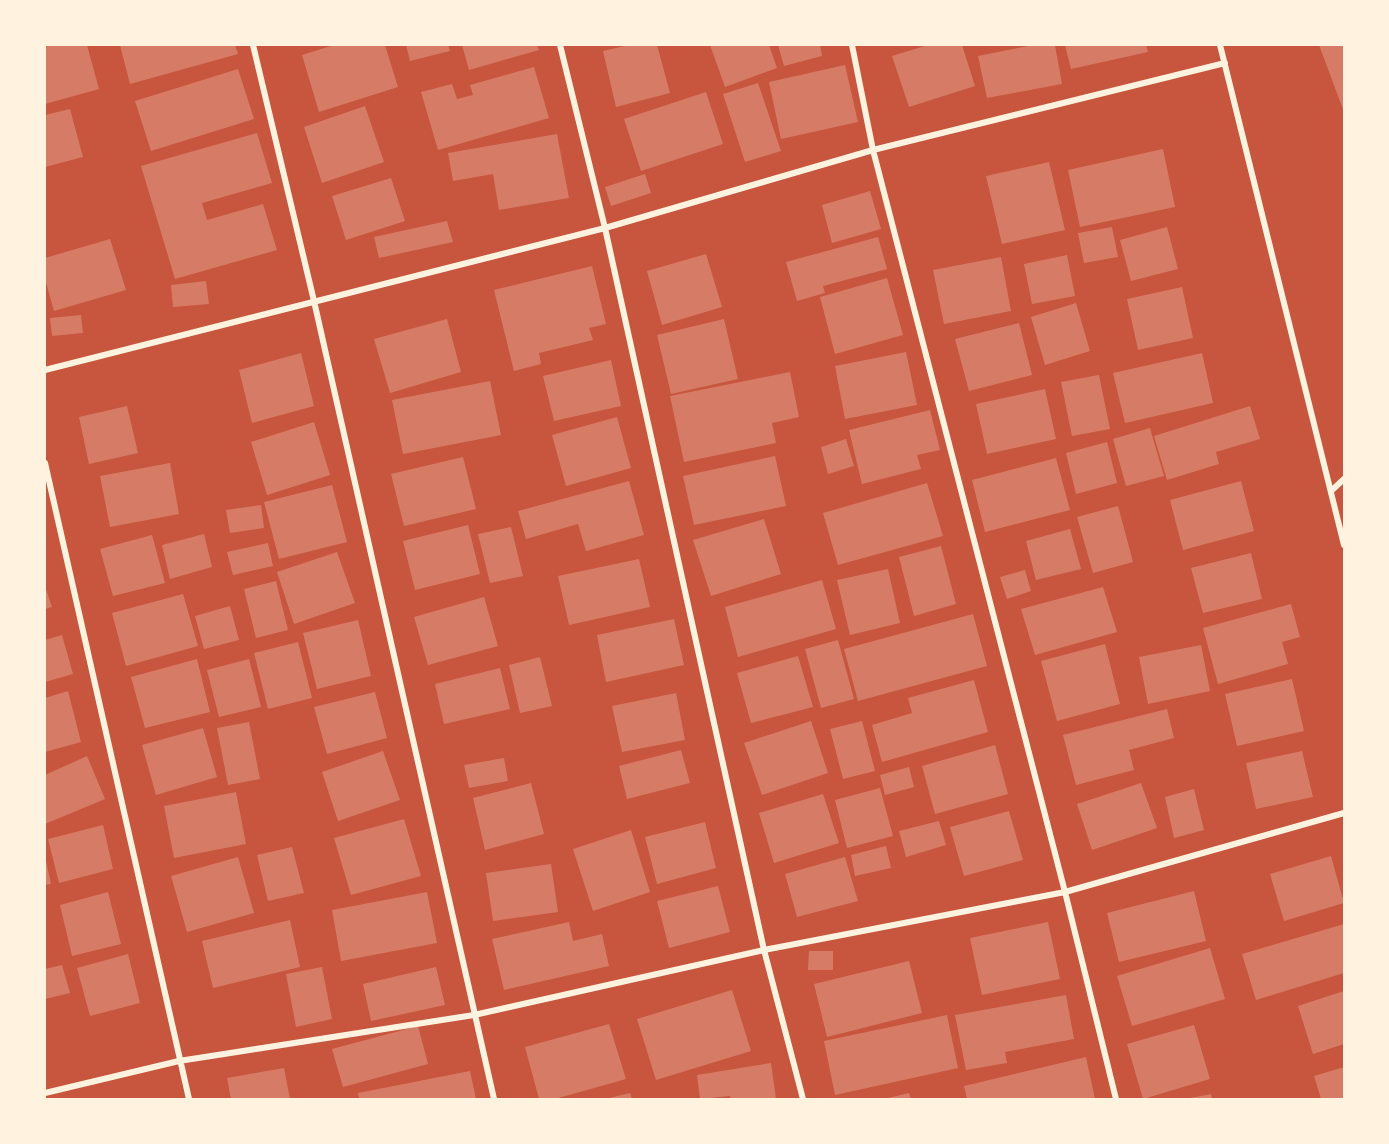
<!DOCTYPE html>
<html>
<head>
<meta charset="utf-8">
<style>
  body { margin:0 }
  #map { position:relative; width:1389px; height:1144px; overflow:hidden; background:#c8553d; font-family:"Fira Sans Condensed",sans-serif }
  canvas { display:block }
  .frame { position:absolute; inset:0; border:46px solid #fff3e0; pointer-events:none }
</style>
</head>
<body>
<div id="map">
<canvas width="1389" height="1144"></canvas>
<div class="frame"></div>
</div>
<script>
const c = document.querySelector('canvas').getContext('2d');
c.lineJoin = 'round';
function paint(path, color) { c.fillStyle = color; c.fill(path, 'evenodd'); }
function stroke(path, color, width, dash) { c.strokeStyle = color; c.lineWidth = width; c.lineCap = dash ? 'butt' : 'round'; c.setLineDash(dash || []); c.stroke(path); }
const building = new Path2D(`
  M 45,45 L 87,45 L 99,89 L 45,104 Z
  M 120,45 L 235,45 L 238,54 L 130,84 Z
  M 334,45 L 385,45 L 398,87 L 319,112 L 302,55 Z
  M 406,45 L 448,45 L 450,51 L 410,61 Z
  M 462,45 L 537,45 L 539,50 L 469,70 Z
  M 629,45 L 657,45 L 670,93 L 616,107 L 603,51 Z
  M 710,45 L 769,45 L 777,68 L 725,87 Z
  M 778,45 L 820,45 L 822,56 L 784,66 Z
  M 928,45 L 962,45 L 975,86 L 909,107 L 892,56 Z
  M 1033,45 L 1055,45 L 1062,84 L 987,98 L 978,56 Z
  M 1065,45 L 1146,45 L 1148,52 L 1071,69 Z
  M 1319,45 L 1344,45 L 1344,112 Z
  M 845,65 L 858,122 L 781,139 L 769,82 Z
  M 534,67 L 549,118 L 438,150 L 421,92 L 452,84 L 457,99 L 473,95 L 470,85 Z
  M 238,69 L 254,119 L 151,151 L 135,101 Z
  M 758,83 L 781,151 L 745,162 L 723,94 Z
  M 706,92 L 723,144 L 641,171 L 624,119 Z
  M 365,106 L 384,162 L 322,183 L 304,127 Z
  M 70,109 L 83,157 L 45,167 L 45,115 Z
  M 257,133 L 272,183 L 202,203 L 207,220 L 263,204 L 277,250 L 175,279 L 141,166 Z
  M 557,134 L 569,198 L 499,210 L 493,174 L 453,181 L 448,153 Z
  M 1163,149 L 1175,207 L 1080,227 L 1068,170 Z
  M 1049,162 L 1065,230 L 1002,244 L 986,176 Z
  M 645,174 L 651,193 L 611,206 L 605,187 Z
  M 391,178 L 405,221 L 346,240 L 332,196 Z
  M 870,191 L 881,229 L 832,243 L 822,205 Z
  M 447,221 L 453,242 L 379,258 L 374,237 Z
  M 1112,227 L 1118,257 L 1084,263 L 1078,233 Z
  M 1167,227 L 1178,269 L 1131,281 L 1120,240 Z
  M 878,237 L 887,269 L 823,286 L 825,293 L 797,301 L 786,262 Z
  M 110,239 L 126,290 L 54,311 L 45,279 L 45,258 Z
  M 706,254 L 722,307 L 662,325 L 647,271 Z
  M 1067,255 L 1075,296 L 1032,304 L 1024,264 Z
  M 1001,257 L 1011,311 L 944,324 L 933,270 Z
  M 592,266 L 606,324 L 589,328 L 593,340 L 539,353 L 541,364 L 514,371 L 494,290 Z
  M 887,278 L 903,335 L 835,354 L 820,297 Z
  M 206,281 L 209,304 L 173,307 L 171,285 Z
  M 1182,287 L 1193,338 L 1138,350 L 1127,299 Z
  M 1076,303 L 1090,351 L 1045,365 L 1031,317 Z
  M 81,315 L 83,333 L 52,336 L 50,318 Z
  M 447,319 L 461,372 L 390,393 L 374,339 Z
  M 724,319 L 738,379 L 671,394 L 657,335 Z
  M 1019,323 L 1032,375 L 969,391 L 955,339 Z
  M 906,352 L 917,405 L 845,419 L 835,366 Z
  M 301,353 L 314,406 L 252,423 L 239,370 Z
  M 1202,353 L 1213,403 L 1125,423 L 1113,373 Z
  M 611,360 L 621,406 L 554,421 L 543,376 Z
  M 790,372 L 799,417 L 772,423 L 776,443 L 684,462 L 670,396 Z
  M 1099,375 L 1110,429 L 1072,436 L 1061,382 Z
  M 490,381 L 501,435 L 403,454 L 392,400 Z
  M 1045,389 L 1056,439 L 987,454 L 976,404 Z
  M 127,406 L 138,453 L 89,464 L 79,417 Z
  M 1250,406 L 1260,439 L 1216,452 L 1219,464 L 1167,480 L 1154,436 Z
  M 930,410 L 940,450 L 917,455 L 921,469 L 862,484 L 849,430 Z
  M 617,417 L 631,468 L 566,486 L 552,435 Z
  M 314,422 L 330,475 L 267,495 L 251,442 Z
  M 1150,428 L 1164,476 L 1126,486 L 1113,439 Z
  M 846,439 L 854,466 L 828,474 L 821,447 Z
  M 1107,442 L 1117,483 L 1076,494 L 1066,453 Z
  M 775,456 L 786,506 L 694,525 L 683,476 Z
  M 463,457 L 476,509 L 404,526 L 391,474 Z
  M 1056,458 L 1070,510 L 985,532 L 972,480 Z
  M 170,463 L 179,514 L 110,527 L 100,476 Z
  M 629,481 L 644,535 L 586,551 L 578,524 L 526,539 L 518,511 Z
  M 1241,481 L 1254,531 L 1183,550 L 1170,500 Z
  M 927,483 L 943,536 L 838,565 L 823,513 Z
  M 332,485 L 347,542 L 279,559 L 264,502 Z
  M 261,505 L 264,528 L 230,533 L 226,510 Z
  M 1118,506 L 1133,562 L 1093,573 L 1077,517 Z
  M 764,519 L 781,574 L 711,596 L 693,540 Z
  M 468,525 L 480,574 L 415,590 L 403,541 Z
  M 511,527 L 523,576 L 490,583 L 478,534 Z
  M 1070,529 L 1081,569 L 1036,580 L 1026,541 Z
  M 204,534 L 212,567 L 170,579 L 162,545 Z
  M 152,535 L 165,583 L 113,596 L 100,549 Z
  M 268,543 L 273,566 L 233,575 L 227,552 Z
  M 941,546 L 956,604 L 914,616 L 899,557 Z
  M 337,552 L 355,603 L 294,624 L 277,572 Z
  M 1251,553 L 1262,599 L 1203,613 L 1191,568 Z
  M 639,559 L 650,607 L 569,625 L 558,576 Z
  M 888,569 L 900,623 L 850,635 L 837,580 Z
  M 1025,570 L 1031,591 L 1007,599 L 1000,577 Z
  M 822,580 L 836,629 L 738,657 L 725,607 Z
  M 276,581 L 288,630 L 256,638 L 244,589 Z
  M 45,586 L 52,607 L 45,609 Z
  M 1103,587 L 1117,632 L 1035,655 L 1021,609 Z
  M 183,594 L 198,646 L 126,666 L 112,613 Z
  M 484,597 L 498,646 L 428,665 L 414,617 Z
  M 1291,604 L 1300,637 L 1282,642 L 1288,664 L 1218,684 L 1203,628 Z
  M 230,606 L 239,640 L 204,649 L 195,616 Z
  M 973,614 L 987,666 L 858,701 L 844,649 Z
  M 674,619 L 684,665 L 606,682 L 597,635 Z
  M 358,620 L 371,676 L 317,689 L 303,633 Z
  M 62,635 L 73,674 L 45,682 L 45,640 Z
  M 838,640 L 854,699 L 821,708 L 805,649 Z
  M 298,642 L 312,698 L 268,709 L 254,653 Z
  M 1105,644 L 1120,704 L 1057,721 L 1041,661 Z
  M 1201,645 L 1210,691 L 1148,704 L 1139,657 Z
  M 798,656 L 813,707 L 751,723 L 737,673 Z
  M 540,657 L 552,706 L 520,713 L 509,665 Z
  M 197,659 L 210,712 L 145,728 L 131,677 Z
  M 249,659 L 261,707 L 219,717 L 207,670 Z
  M 500,668 L 510,709 L 444,724 L 435,684 Z
  M 1292,679 L 1304,731 L 1237,746 L 1225,694 Z
  M 974,680 L 988,732 L 882,762 L 872,725 L 912,713 L 908,698 Z
  M 68,691 L 81,742 L 45,752 L 45,698 Z
  M 375,692 L 387,738 L 327,754 L 314,707 Z
  M 676,693 L 685,740 L 622,752 L 612,706 Z
  M 1167,709 L 1174,738 L 1129,750 L 1134,770 L 1076,785 L 1063,735 Z
  M 811,721 L 828,773 L 762,795 L 744,743 Z
  M 862,721 L 875,771 L 843,779 L 830,729 Z
  M 249,722 L 260,779 L 228,785 L 217,728 Z
  M 203,728 L 217,777 L 156,795 L 142,745 Z
  M 995,745 L 1008,794 L 935,814 L 922,766 Z
  M 681,750 L 690,783 L 627,799 L 619,766 Z
  M 383,751 L 400,800 L 338,821 L 322,772 Z
  M 1302,751 L 1313,797 L 1256,809 L 1246,763 Z
  M 87,756 L 105,799 L 45,824 L 45,775 Z
  M 504,758 L 508,781 L 469,788 L 464,765 Z
  M 909,767 L 914,787 L 885,795 L 880,775 Z
  M 531,783 L 544,834 L 485,850 L 473,798 Z
  M 1141,783 L 1157,828 L 1092,850 L 1077,804 Z
  M 880,788 L 893,836 L 847,848 L 835,800 Z
  M 1194,789 L 1204,830 L 1174,838 L 1165,797 Z
  M 236,792 L 246,844 L 174,858 L 164,806 Z
  M 823,794 L 839,843 L 774,863 L 759,813 Z
  M 1009,811 L 1023,860 L 964,876 L 950,827 Z
  M 404,819 L 421,876 L 351,895 L 334,838 Z
  M 939,821 L 946,845 L 906,857 L 899,831 Z
  M 705,822 L 716,868 L 657,884 L 645,837 Z
  M 103,825 L 113,869 L 59,883 L 48,839 Z
  M 631,830 L 650,892 L 593,911 L 573,849 Z
  M 886,846 L 891,868 L 855,876 L 851,855 Z
  M 292,847 L 304,893 L 268,901 L 257,855 Z
  M 1331,856 L 1344,903 L 1284,921 L 1270,874 Z
  M 238,857 L 254,913 L 187,932 L 171,876 Z
  M 845,857 L 858,901 L 797,917 L 785,874 Z
  M 46,861 L 51,884 L 45,885 L 45,862 Z
  M 551,864 L 558,912 L 493,921 L 486,873 Z
  M 718,886 L 730,932 L 669,948 L 657,901 Z
  M 1194,891 L 1206,941 L 1119,962 L 1107,913 Z
  M 108,892 L 121,944 L 72,956 L 60,905 Z
  M 427,892 L 437,943 L 341,961 L 332,910 Z
  M 290,920 L 300,967 L 213,988 L 202,941 Z
  M 569,922 L 573,941 L 602,934 L 609,966 L 504,990 L 492,939 Z
  M 1048,922 L 1060,979 L 982,995 L 970,938 Z
  M 1344,924 L 1344,973 L 1256,1000 L 1242,954 Z
  M 1210,948 L 1225,999 L 1132,1026 L 1117,976 Z
  M 809,951 L 833,951 L 833,970 L 808,970 Z
  M 128,954 L 140,1003 L 90,1016 L 77,968 Z
  M 909,961 L 922,1013 L 827,1037 L 814,984 Z
  M 62,965 L 70,993 L 45,999 L 45,969 Z
  M 322,967 L 332,1019 L 296,1027 L 286,974 Z
  M 436,967 L 445,1005 L 371,1021 L 363,984 Z
  M 732,990 L 751,1051 L 656,1080 L 637,1019 Z
  M 1344,991 L 1344,1044 L 1313,1054 L 1298,1006 Z
  M 1066,995 L 1074,1039 L 1005,1052 L 1007,1063 L 966,1070 L 955,1015 Z
  M 947,1015 L 958,1068 L 835,1095 L 824,1041 Z
  M 609,1024 L 626,1079 L 555,1099 L 539,1099 L 525,1047 Z
  M 1194,1025 L 1210,1079 L 1143,1099 L 1127,1044 Z
  M 418,1026 L 428,1064 L 343,1087 L 332,1049 Z
  M 1086,1057 L 1095,1099 L 967,1099 L 964,1086 Z
  M 771,1063 L 776,1099 L 731,1099 L 730,1096 L 700,1099 L 697,1075 Z
  M 1344,1067 L 1344,1099 L 1321,1099 L 1314,1076 Z
  M 284,1068 L 290,1099 L 231,1099 L 227,1078 Z
  M 470,1071 L 476,1099 L 359,1099 L 358,1093 Z
  M 630,1093 L 632,1099 L 609,1099 L 609,1098 Z
  M 909,1093 L 911,1099 L 889,1099 L 888,1098 Z
  M 1211,1094 L 1212,1099 L 1190,1099 L 1190,1098 Z`);
const minor = new Path2D(`
  M 253,45 L 314,301 L 494,1099
  M 560,45 L 605,228 L 764,950 L 803,1099
  M 852,45 L 873,150 L 1065,892 L 1116,1099
  M 1220,45 L 1344,545
  M 45,370 L 605,228 L 873,150 L 1225,63
  M 45,463 L 189,1099
  M 1331,491 L 1344,479
  M 45,1093 L 179,1061 L 474,1015 L 764,950 L 1065,892 L 1344,813`);
paint(building, '#d67c66');
stroke(minor, '#fff3e0', 6);
</script>
</body>
</html>
